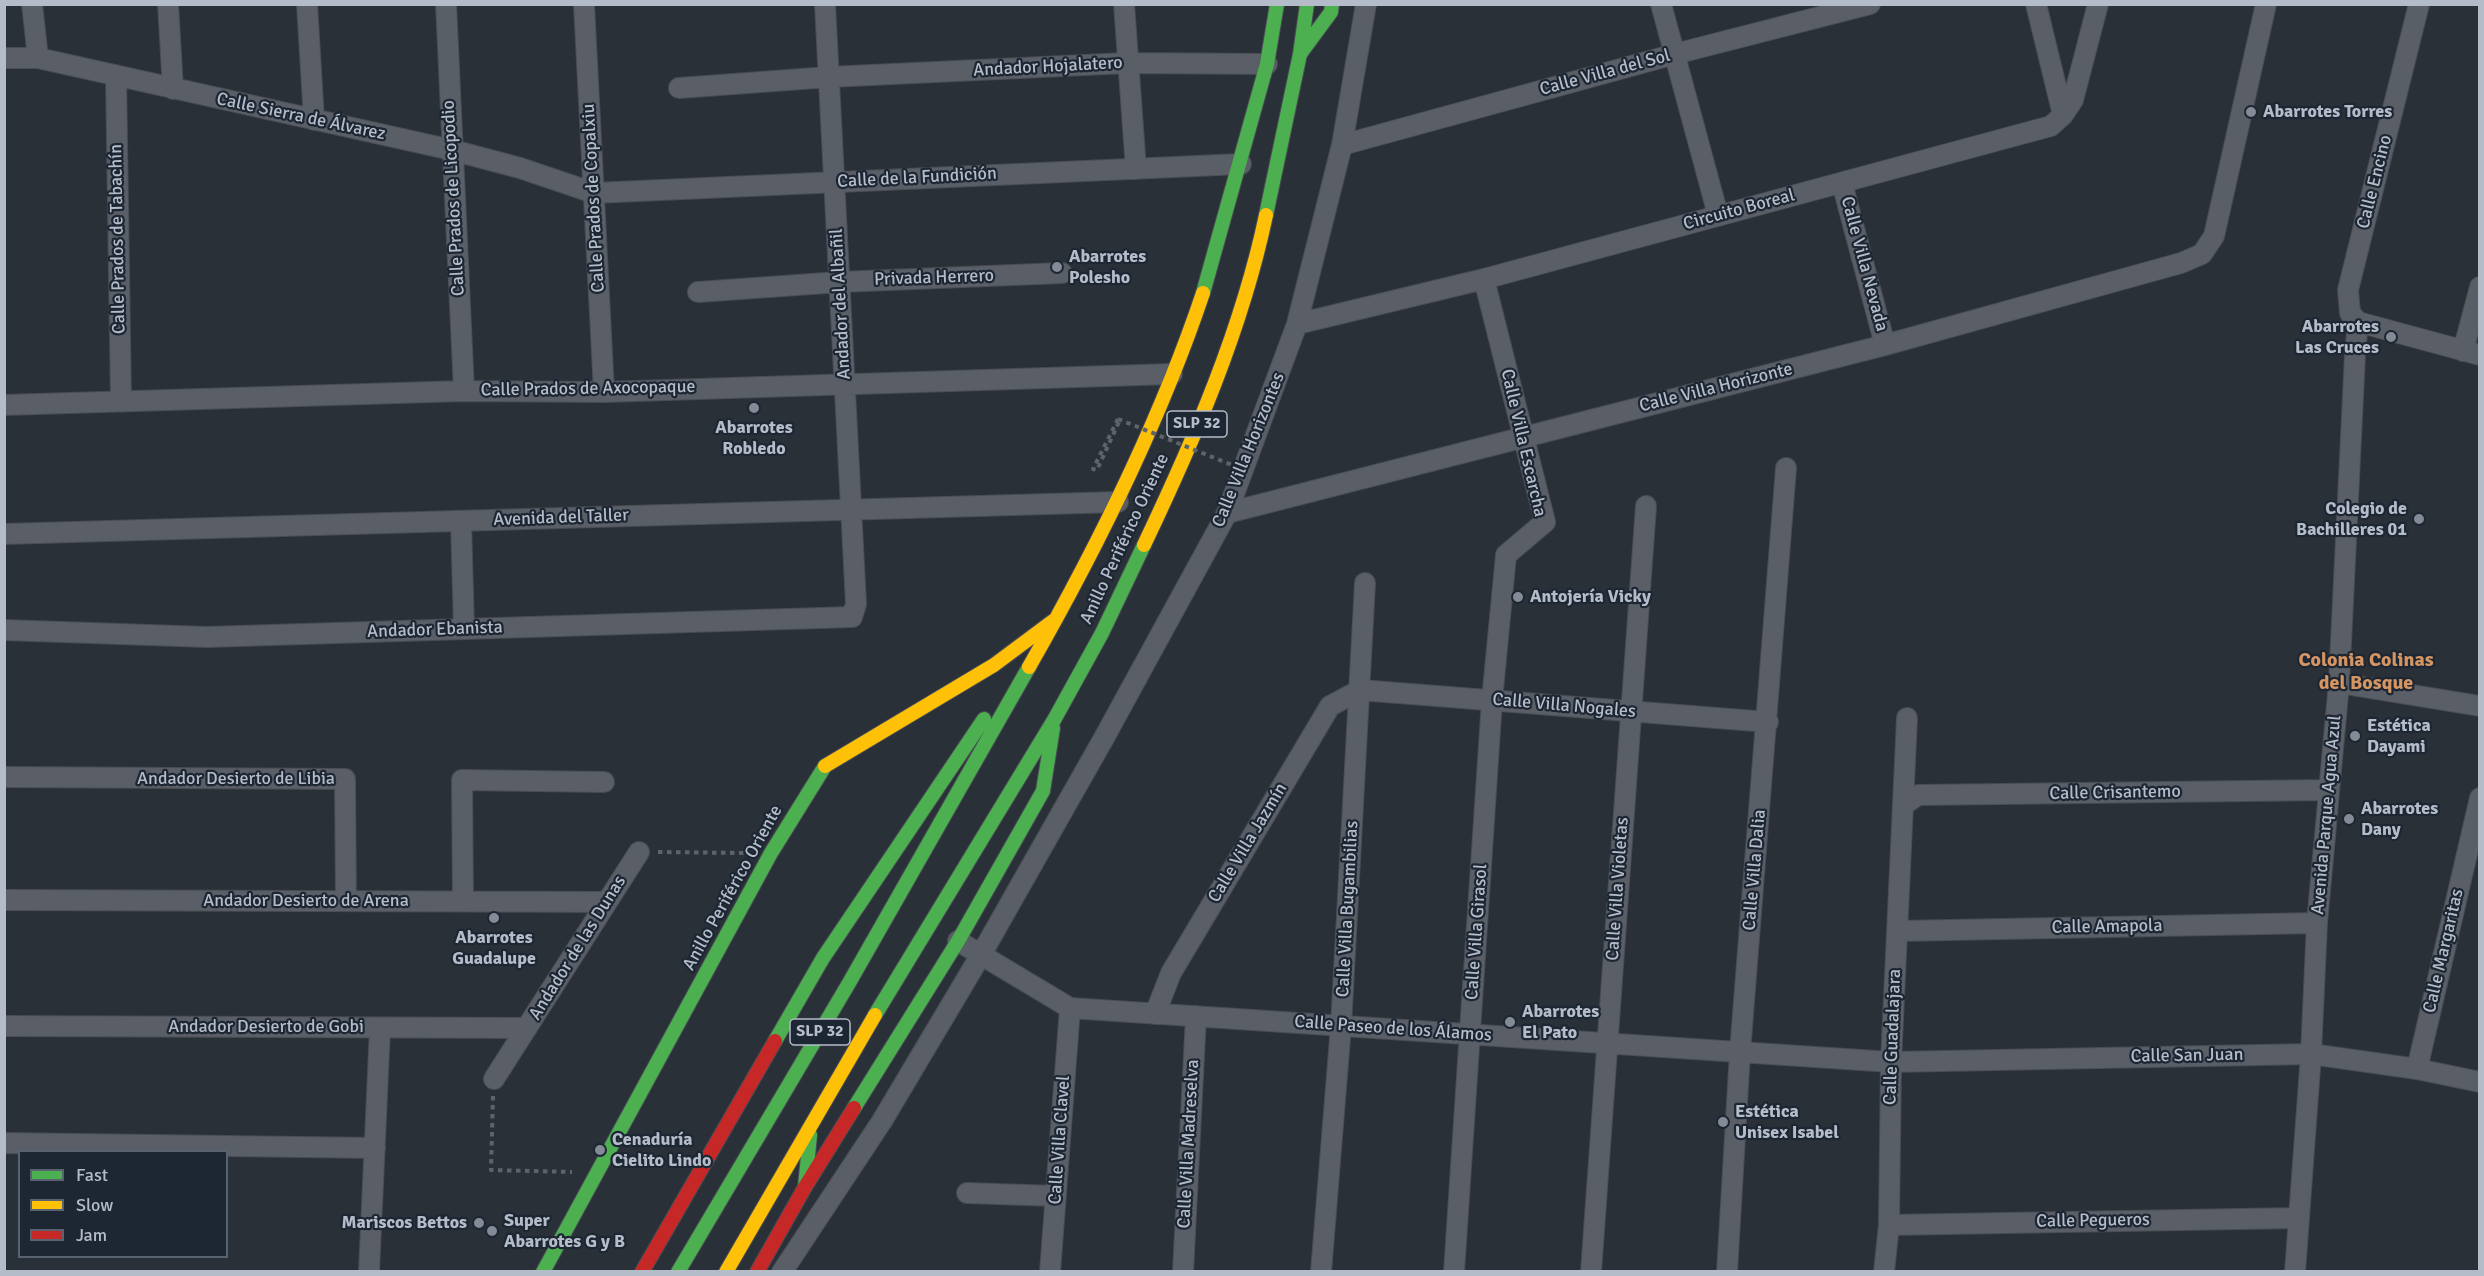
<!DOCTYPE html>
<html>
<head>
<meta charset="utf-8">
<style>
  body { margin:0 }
  #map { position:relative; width:2484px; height:1276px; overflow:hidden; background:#2a3038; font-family:Signika,sans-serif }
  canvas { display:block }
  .frame { position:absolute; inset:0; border:6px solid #b4bcc9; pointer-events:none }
  .legend { position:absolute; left:18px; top:1150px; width:210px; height:108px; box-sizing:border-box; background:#1d2633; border:2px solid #59626f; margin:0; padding:8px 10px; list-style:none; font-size:18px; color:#b4bcc9 }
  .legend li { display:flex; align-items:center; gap:12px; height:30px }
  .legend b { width:30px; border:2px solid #59626f }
</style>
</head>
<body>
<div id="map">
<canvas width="2484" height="1276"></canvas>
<div class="frame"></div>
<ul class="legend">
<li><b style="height:8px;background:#4caf50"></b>Fast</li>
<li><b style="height:8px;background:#ffc107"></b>Slow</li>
<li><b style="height:8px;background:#c62828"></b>Jam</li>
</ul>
</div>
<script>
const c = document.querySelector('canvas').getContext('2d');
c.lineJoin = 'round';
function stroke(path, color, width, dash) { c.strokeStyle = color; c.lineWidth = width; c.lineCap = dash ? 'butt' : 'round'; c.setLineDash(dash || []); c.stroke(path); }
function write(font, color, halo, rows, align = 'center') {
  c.font = font + ' Signika,sans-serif'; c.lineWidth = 4.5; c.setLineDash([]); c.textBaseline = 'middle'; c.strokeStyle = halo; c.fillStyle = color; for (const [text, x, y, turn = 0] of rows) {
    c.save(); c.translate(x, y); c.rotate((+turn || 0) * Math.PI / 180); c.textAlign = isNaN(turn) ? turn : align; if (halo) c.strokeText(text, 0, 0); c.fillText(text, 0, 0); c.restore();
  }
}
const path = new Path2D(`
  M 1118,419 L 1093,469 L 1097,470 L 1118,424 L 1122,426
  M 658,852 L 744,853
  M 493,1096 L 491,1170 L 572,1172`);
const street = new Path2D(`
  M 32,4 L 38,58
  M 168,4 L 173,89
  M 307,4 L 314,120
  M 446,4 L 464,391
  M 584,4 L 604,392
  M 1124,4 L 1136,169
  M 1661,4 L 1718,215
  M 2036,4 L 2063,115
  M 4,58 L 38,58 L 452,150 L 520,168 L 594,193 L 1241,164
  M 116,76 L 121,401
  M 679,88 L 829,77 L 1127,63 L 1267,64
  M 1342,145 L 1675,54 L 1870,4
  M 1842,183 L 1885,345
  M 698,292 L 840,282 L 1062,273
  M 2358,322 L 2350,313 L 2348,290 L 2419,4
  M 2358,322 L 2480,355
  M 1297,324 L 1484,279 L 2051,126 L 2063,115 L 2073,100 L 2098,4
  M 2463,351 L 2480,287
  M 4,405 L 464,391 L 604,392 L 1172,374
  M 1227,513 L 1885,345 L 2181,263 L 2202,254 L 2214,236 L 2266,4
  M 461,521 L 464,629
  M 4,534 L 1118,502
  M 4,630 L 207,637 L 852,617 L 856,604 L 825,4
  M 2339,683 L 2480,706
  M 1360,690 L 1768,722
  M 4,777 L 345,779 L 346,901
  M 1905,804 L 1918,795 L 2328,790
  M 4,900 L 607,902
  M 463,901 L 462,780 L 604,782
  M 1898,931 L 2317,923
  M 958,941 L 1070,1008 L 1891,1062 L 2311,1054 L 2417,1069 L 2480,1082
  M 1155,1014 L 1171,973 L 1330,706 L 1360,690
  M 4,1026 L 527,1028
  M 2417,1069 L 2480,798
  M 494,1079 L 639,852
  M 4,1143 L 375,1148
  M 967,1193 L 1056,1196
  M 1889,1225 L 2298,1218
  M 369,1272 L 380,1028
  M 782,1272 L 882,1121 L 982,953 L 1104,738 L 1227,513 L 1297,324 L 1342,145 L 1366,4
  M 1050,1272 L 1070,1008
  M 1183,1272 L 1196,1016
  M 1321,1272 L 1341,1026 L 1365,583
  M 1454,1272 L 1492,700 L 1506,555 L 1545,522 L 1484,279
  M 1591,1272 L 1646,506
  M 1727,1272 L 1740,1052 L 1786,468
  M 1884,1272 L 1889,1225 L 1891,1062 L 1907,718
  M 2295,1272 L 2311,1054 L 2317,923 L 2339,683 L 2355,355 L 2358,322`);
const fast = new Path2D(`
  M 1300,54 L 1331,12 L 1332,4
  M 1266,215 L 1300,54 L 1307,4
  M 1203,293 L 1267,64 L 1277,4
  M 875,1015 L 1054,720 L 1102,633 L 1144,545
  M 775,1041 L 823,958 L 984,719
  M 854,1108 L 958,941 L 1043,791 L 1053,728
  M 805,1187 L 810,1135
  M 543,1272 L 771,853 L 825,766
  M 678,1272 L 849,983 L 1029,667`);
const slow = new Path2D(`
  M 1144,545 C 1194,440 1242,329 1266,215
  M 1029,667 C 1097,548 1159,424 1203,293
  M 825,766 L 994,665 L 1053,621
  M 726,1272 L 875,1015`);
const jam = new Path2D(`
  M 642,1272 L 775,1041
  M 757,1272 L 805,1187 L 854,1108`);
const pathBridge = new Path2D(`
  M 1118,419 L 1232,465`);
const markers = [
  [2251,112,6,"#848b96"],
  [1057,267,6,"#848b96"],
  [2391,337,6,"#848b96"],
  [754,408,6,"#848b96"],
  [2419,519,6,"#848b96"],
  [1518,597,6,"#848b96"],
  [2355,736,6,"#848b96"],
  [2349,819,6,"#848b96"],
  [494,918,6,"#848b96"],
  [1510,1022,6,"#848b96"],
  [1723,1122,6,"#848b96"],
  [600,1150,6,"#848b96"],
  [479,1223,6,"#848b96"],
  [492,1231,6,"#848b96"]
];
const shields = [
  [1197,424,60],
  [820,1032,60]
];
const shieldNames = [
  ["SLP 32",1197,424],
  ["SLP 32",820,1032]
];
const streetNames = [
  ["Andador Hojalatero",1048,67,-3],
  ["Calle Villa del Sol",1605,73,-15],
  ["Calle Sierra de Álvarez",301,117,12],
  ["Calle de la Fundición",917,178,-3],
  ["Calle Encino",2375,182,-76],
  ["Calle Prados de Licopodio",454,198,-93],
  ["Calle Prados de Copalxiu",594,198,-93],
  ["Circuito Boreal",1739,210,-15],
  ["Calle Prados de Tabachín",118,239,-91],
  ["Calle Villa Nevada",1864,264,75],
  ["Privada Herrero",934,278,-2],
  ["Andador del Albañil",841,304,-93],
  ["Calle Villa Horizonte",1716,388,-14],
  ["Calle Prados de Axocopaque",588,389,-1],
  ["Calle Villa Escarcha",1523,443,77],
  ["Calle Villa Horizontes",1249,450,-68],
  ["Avenida del Taller",561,518,-2],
  ["Anillo Periférico Oriente",1125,539,-65],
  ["Andador Ebanista",435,630,-2],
  ["Calle Villa Nogales",1564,706,5],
  ["Andador Desierto de Libia",236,779],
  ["Calle Crisantemo",2115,793,-1],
  ["Avenida Parque Agua Azul",2327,815,-85],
  ["Calle Villa Jazmín",1248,843,-59],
  ["Calle Villa Dalia",1755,870,-85],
  ["Anillo Periférico Oriente",733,888,-61],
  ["Calle Villa Violetas",1618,889,-86],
  ["Andador Desierto de Arena",306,901],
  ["Calle Villa Bugambilias",1348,909,-87],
  ["Calle Amapola",2107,927,-1],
  ["Calle Villa Girasol",1477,932,-86],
  ["Andador de las Dunas",578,948,-58],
  ["Calle Margaritas",2444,951,-77],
  ["Andador Desierto de Gobi",266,1027],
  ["Calle Paseo de los Álamos",1393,1029,4],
  ["Calle Guadalajara",1893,1037,-88],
  ["Calle San Juan",2187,1056,-1],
  ["Calle Villa Clavel",1060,1140,-86],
  ["Calle Villa Madreselva",1189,1144,-87],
  ["Calle Pegueros",2093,1221,-1]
];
const poiNames = [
  ["Abarrotes Torres",2263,112],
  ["Abarrotes",1069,257],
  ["Polesho",1069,278],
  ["Abarrotes",2379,327,"right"],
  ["Las Cruces",2379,348,"right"],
  ["Abarrotes",754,428,"center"],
  ["Robledo",754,449,"center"],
  ["Colegio de",2407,509,"right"],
  ["Bachilleres 01",2407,530,"right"],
  ["Antojería Vicky",1530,597],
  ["Estética",2367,726],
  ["Dayami",2367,747],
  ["Abarrotes",2361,809],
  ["Dany",2361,830],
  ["Abarrotes",494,938,"center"],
  ["Guadalupe",494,959,"center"],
  ["Abarrotes",1522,1012],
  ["El Pato",1522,1033],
  ["Estética",1735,1112],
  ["Unisex Isabel",1735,1133],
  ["Cenaduría",612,1140],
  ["Cielito Lindo",612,1161],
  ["Super",504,1221],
  ["Abarrotes G y B",504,1242],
  ["Mariscos Bettos",467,1223,"right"]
];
const neighbourhoodNames = [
  ["Colonia Colinas",2366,661],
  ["del Bosque",2366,684]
];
stroke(street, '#484c53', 22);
stroke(fast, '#484c53', 16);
stroke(slow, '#484c53', 16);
stroke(jam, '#484c53', 16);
stroke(path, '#5d636a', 4, [4.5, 4.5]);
stroke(street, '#5a5e66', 20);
stroke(fast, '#4caf50', 14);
stroke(slow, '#ffc107', 14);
stroke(jam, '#c62828', 14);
stroke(pathBridge, '#5d636a', 4, [4.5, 4.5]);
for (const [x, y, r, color] of markers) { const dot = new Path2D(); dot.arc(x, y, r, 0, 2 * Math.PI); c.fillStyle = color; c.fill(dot); stroke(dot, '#1d2633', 2); }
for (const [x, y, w] of shields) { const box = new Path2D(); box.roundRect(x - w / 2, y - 13, w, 26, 4.5); c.fillStyle = '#1d2633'; c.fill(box); stroke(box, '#b4bcc9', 1.5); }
write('bold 16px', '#b4bcc9', null, shieldNames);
write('18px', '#b4bcc9', '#1d2633', streetNames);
write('bold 18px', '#b4bcc9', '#1d2633', poiNames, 'left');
write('bold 20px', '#d59563', '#1d2633', neighbourhoodNames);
</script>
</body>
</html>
